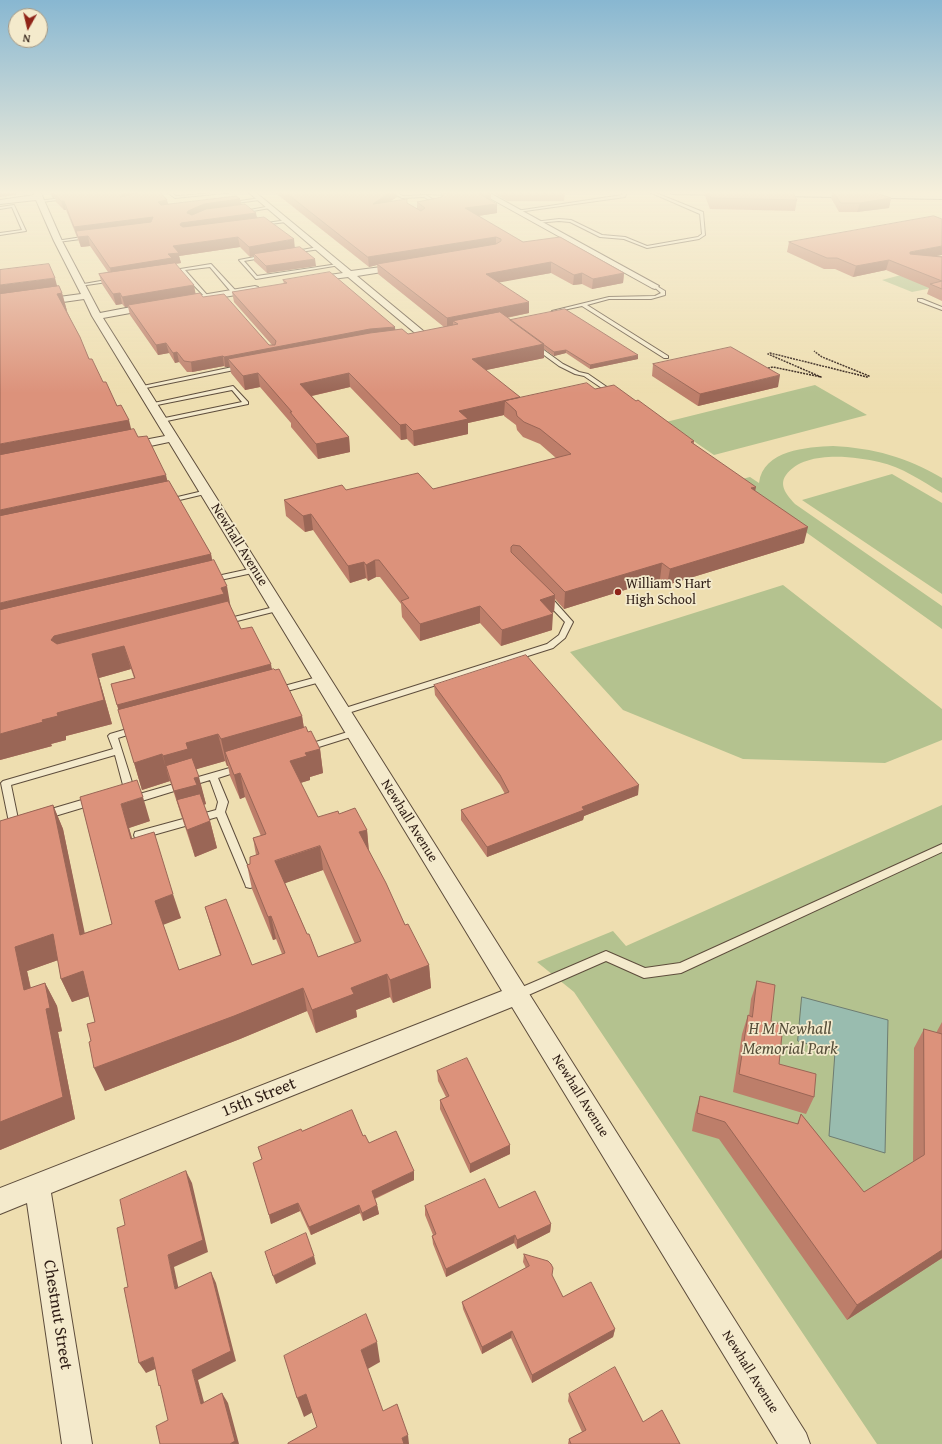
<!DOCTYPE html>
<html>
<head>
<meta charset="utf-8">
<style>
  body { margin:0 }
  #map { position:relative; width:942px; height:1444px; overflow:hidden; background:#eedeb0; font-family:"Gentium Book Plus",serif }
  canvas { display:block }
  .north { position:absolute; left:8px; top:8px; width:40px; height:40px; box-sizing:border-box; background:#f4eacc; border:1px solid #a59883; border-radius:50%; rotate:188deg; font-size:11px; font-weight:700; line-height:16px; text-align:center; color:#2e1d15 }
  .north::after { content:''; display:block; margin:auto; width:14px; height:18px; background:#8f2418; clip-path:polygon(50% 0,100% 100%,50% 72%,0 100%) }
</style>
</head>
<body>
<div id="map">
<canvas width="942" height="1444"></canvas>
<div class="north">N</div>
</div>
<script>
const c = document.querySelector('canvas').getContext('2d');
c.lineJoin = 'round';
function paint(path, color) { c.fillStyle = color; c.fill(path, 'evenodd'); }
function stroke(path, color, width, dash) { c.strokeStyle = color; c.lineWidth = width; c.lineCap = dash ? 'butt' : 'round'; c.setLineDash(dash || []); c.stroke(path); }
function write(font, color, halo, rows, align = 'center') {
  c.font = font + ' "Gentium Book Plus",serif'; c.lineWidth = 3.5; c.setLineDash([]); c.textBaseline = 'middle'; c.strokeStyle = halo; c.fillStyle = color; for (const [text, x, y, turn = 0] of rows) {
    c.save(); c.translate(x, y); c.rotate((+turn || 0) * Math.PI / 180); c.textAlign = isNaN(turn) ? turn : align; if (halo) c.strokeText(text, 0, 0); c.fillText(text, 0, 0); c.restore();
  }
}
const green = new Path2D(`
  M 901,275 L 932,288 L 912,292 L 882,280 Z
  M 815,385 L 867,415 L 714,455 L 666,422 Z
  M 833,446 C 873,448 907,457 942,478 L 942,493 C 922,481 902,467 879,462 C 853,456 804,450 786,475 C 778,486 788,496 795,504 L 942,606 L 942,629 L 734,481 L 750,477 L 759,483 C 763,450 807,447 833,446 Z
  M 892,474 L 942,503 L 942,594 L 802,500 Z
  M 783,585 L 942,709 L 942,740 L 885,763 L 743,759 L 623,710 L 570,652 Z
  M 942,805 L 942,1444 L 877,1444 L 574,992 L 537,962 L 613,931 L 626,946 Z`);
const water = new Path2D(`
  M 802,997 L 888,1020 L 885,1153 L 829,1136 L 835,1052 L 798,1041 Z`);
const path = new Path2D(`
  M 765,369 L 773,367 L 821,377 L 768,354 L 770,353 L 867,377 L 869,376 L 822,357 L 814,351`);
const lane = new Path2D(`
  M 165,191 L 169,191 L 176,196 L 244,191 L 175,198 Z
  M 389,191 L 393,191 L 403,196 L 426,195 L 442,205 L 437,207 L 437,205 L 424,197 L 402,198 Z
  M 623,191 L 627,191 L 625,197 L 518,212 L 516,211 L 622,195 Z
  M 647,191 L 651,191 L 703,212 L 705,235 L 699,239 L 647,248 L 624,239 L 600,237 L 570,222 L 559,221 L 536,223 L 534,222 L 559,219 L 571,220 L 602,235 L 625,237 L 647,246 L 698,237 L 702,234 L 700,214 Z
  M 422,192 L 458,193 L 460,194 L 458,195 L 421,194 Z
  M 68,197 L 67,199 L 41,202 L 39,201 Z
  M 260,198 L 259,200 L 229,204 L 227,203 Z
  M 14,205 L 26,231 L 0,235 L 0,233 L 22,230 L 12,207 L 0,209 L 0,207 Z
  M 271,206 L 270,208 L 241,213 L 239,212 Z
  M 287,220 L 286,222 L 262,225 L 260,224 Z
  M 89,236 L 88,238 L 58,242 L 56,241 Z
  M 318,247 L 320,249 L 293,253 L 291,252 Z
  M 265,255 L 267,257 L 244,261 L 257,276 L 338,264 L 340,265 L 256,279 L 239,260 Z
  M 211,264 L 236,291 L 236,293 L 232,293 L 210,267 L 185,270 L 208,296 L 208,297 L 206,298 L 180,271 L 170,272 L 168,271 Z
  M 112,279 L 114,281 L 80,286 L 78,285 Z
  M 655,285 L 665,291 L 665,295 L 651,299 L 609,299 L 587,305 L 668,356 L 668,358 L 664,358 L 582,306 L 554,312 L 552,311 L 609,297 L 655,296 L 661,293 L 653,286 Z
  M 918,299 L 922,299 L 942,307 L 942,310 L 918,301 Z
  M 533,345 L 537,345 L 563,364 L 579,372 L 588,374 L 617,394 L 612,395 L 584,376 L 575,374 L 559,366 L 533,347 Z
  M 242,365 L 244,366 L 244,368 L 141,389 L 138,387 Z
  M 233,386 L 248,402 L 248,404 L 162,422 L 160,421 L 160,419 L 242,402 L 232,390 L 152,406 L 149,404 Z
  M 207,490 L 209,491 L 209,493 L 167,503 L 164,501 L 165,500 Z
  M 254,568 L 258,570 L 257,572 L 211,582 L 207,580 L 208,578 Z
  M 543,595 L 549,595 L 573,622 L 565,638 L 553,648 L 345,714 L 339,714 L 338,712 L 339,710 L 547,644 L 559,635 L 565,622 L 543,599 L 542,597 Z
  M 278,606 L 281,606 L 282,608 L 281,610 L 225,624 L 221,622 L 222,620 Z
  M 321,676 L 325,679 L 324,681 L 276,694 L 272,691 L 273,689 Z
  M 137,726 L 140,727 L 142,729 L 140,731 L 118,738 L 136,795 L 240,765 L 243,766 L 245,768 L 243,770 L 218,778 L 228,802 L 225,812 L 255,884 L 254,887 L 250,888 L 246,887 L 245,884 L 217,817 L 139,839 L 135,838 L 134,835 L 135,832 L 139,831 L 216,810 L 218,802 L 210,780 L 132,804 L 129,803 L 127,800 L 115,755 L 11,785 L 18,819 L 23,819 L 24,822 C 21,827 15,828 10,827 L 1,783 L 3,781 L 113,749 L 108,736 L 110,734 Z
  M 354,730 L 357,731 L 359,733 L 357,735 L 306,751 L 301,748 L 303,746 Z
  M 92,797 L 95,798 L 97,801 L 95,804 L 45,819 L 41,818 L 40,815 L 41,812 Z
  M 942,844 L 942,852 L 681,973 L 644,978 L 606,961 L 517,1000 L 513,999 L 511,995 L 513,991 L 606,951 L 645,968 L 680,963 Z`);
const street = new Path2D(`
  M 33,191 L 40,191 L 62,241 L 100,313 L 152,303 L 157,306 L 152,309 L 103,318 L 806,1433 L 810,1444 L 778,1444 L 512,1007 L 51,1193 L 92,1444 L 62,1444 L 27,1203 L 0,1214 L 0,1188 L 502,991 L 169,442 L 127,451 L 123,450 L 121,447 L 123,444 L 165,436 L 92,316 L 84,299 L 0,311 L 0,305 L 81,294 L 54,241 L 36,200 L 0,204 L 0,200 L 34,195 Z
  M 247,191 L 254,191 L 351,271 L 404,264 L 405,266 L 404,268 L 401,269 L 357,276 L 427,334 L 429,336 L 427,338 L 421,338 L 348,277 L 309,282 L 308,280 L 309,278 L 343,273 Z
  M 477,191 L 486,191 L 659,286 L 655,289 L 652,288 Z
  M 255,286 L 258,287 L 259,289 L 258,291 L 202,301 L 197,298 L 202,295 Z`);
const secondary = new Path2D(`
  M 667,191 L 801,191 L 942,193 L 942,199 L 672,194 Z`);
const wall = new Path2D(`
  M 48,191 L 139,191 L 137,193 L 167,200 L 168,204 L 240,199 L 241,204 L 295,248 L 316,266 L 267,273 L 254,261 L 254,256 L 250,257 L 240,247 L 179,256 L 181,263 L 176,264 L 196,294 L 203,297 L 269,345 L 272,345 L 234,302 L 232,292 L 284,284 L 283,280 L 396,330 L 408,334 L 444,327 L 378,274 L 377,265 L 369,267 L 273,191 L 405,191 L 401,193 L 396,191 L 397,197 L 390,201 L 407,203 L 417,209 L 417,202 L 441,197 L 441,194 L 464,191 L 564,191 L 565,192 L 564,201 L 507,201 L 491,192 L 491,200 L 497,213 L 478,216 L 523,242 L 624,273 L 623,283 L 592,289 L 582,284 L 573,285 L 551,273 L 498,282 L 529,313 L 507,318 L 510,320 L 638,359 L 590,369 L 566,353 L 554,356 L 544,349 L 544,358 L 486,370 L 520,398 L 595,389 L 694,441 L 694,444 L 755,491 L 804,543 L 667,585 L 660,579 L 564,609 L 555,599 L 554,612 L 552,613 L 552,630 L 501,646 L 480,623 L 420,641 L 402,617 L 401,604 L 380,577 L 376,577 L 368,581 L 366,578 L 350,583 L 313,530 L 305,532 L 286,516 L 284,500 L 346,490 L 433,489 L 556,458 L 540,444 L 523,437 L 517,430 L 516,425 L 504,416 L 504,415 L 468,423 L 468,434 L 414,446 L 407,439 L 401,440 L 350,387 L 312,396 L 349,437 L 350,452 L 318,459 L 291,427 L 291,423 L 260,387 L 245,390 L 231,373 L 230,367 L 225,367 L 224,366 L 192,372 L 187,372 L 179,362 L 175,363 L 169,353 L 158,355 L 130,315 L 128,307 L 125,307 L 122,304 L 116,305 L 102,284 L 99,274 L 108,272 L 90,246 L 81,247 L 77,237 L 66,210 L 64,210 L 56,202 L 55,197 L 53,198 Z
  M 706,191 L 792,191 L 797,200 L 795,211 L 710,209 L 705,196 Z
  M 832,191 L 870,191 L 891,198 L 889,208 L 857,212 L 839,212 L 831,198 Z
  M 789,242 L 942,256 L 942,301 L 927,294 L 929,288 L 886,270 L 853,277 L 835,269 L 824,269 L 787,252 Z
  M 57,286 L 62,293 L 67,311 L 89,359 L 131,430 L 138,437 L 168,481 L 211,554 L 212,561 L 231,609 L 241,629 L 272,669 L 302,716 L 304,728 L 308,732 L 320,749 L 323,773 L 310,777 L 310,780 L 300,783 L 318,817 L 339,814 L 367,830 L 369,851 L 405,925 L 429,965 L 431,988 L 393,1003 L 390,997 L 356,1010 L 357,1017 L 316,1033 L 307,1011 L 240,1039 L 105,1091 L 91,1041 L 95,1022 L 89,996 L 72,1002 L 61,979 L 58,960 L 27,971 L 31,988 L 45,983 L 57,1006 L 62,1031 L 58,1032 L 75,1119 L 0,1150 L 0,821 L 53,805 L 63,829 L 84,933 L 112,924 L 80,797 L 150,821 L 129,828 L 132,838 L 181,918 L 163,924 L 179,970 L 220,955 L 212,930 L 205,907 L 252,965 L 282,954 L 276,939 L 273,940 L 252,889 L 247,865 L 250,864 L 256,855 L 253,838 L 261,836 L 245,797 L 240,799 L 230,776 L 228,766 L 227,766 L 225,761 L 196,769 L 206,804 L 204,805 L 210,821 L 217,848 L 195,857 L 182,818 L 170,781 L 142,790 L 111,684 L 134,678 L 131,669 L 99,678 L 112,724 L 66,736 L 66,740 L 51,744 L 52,746 L 0,760 ZM 323,870 L 355,944 L 318,957 L 307,934 L 285,883 Z
  M 653,364 L 778,387 L 698,406 L 652,376 Z
  M 434,685 L 638,795 L 584,816 L 583,820 L 487,857 L 461,820 L 461,810 L 505,794 L 500,785 L 435,695 Z
  M 757,981 L 771,1021 L 779,1064 L 814,1097 L 806,1114 L 733,1092 L 742,1034 L 748,1015 L 749,1016 L 751,999 Z
  M 942,1022 L 942,1258 L 847,1320 L 719,1139 L 692,1131 L 695,1114 L 700,1096 L 797,1124 L 801,1114 L 864,1192 L 913,1162 L 914,1048 L 924,1029 L 936,1033 Z
  M 437,1071 L 510,1145 L 510,1154 L 470,1173 L 440,1109 L 440,1100 L 446,1097 L 438,1081 Z
  M 302,1131 L 363,1136 L 369,1143 L 414,1180 L 375,1199 L 377,1205 L 379,1214 L 363,1221 L 360,1213 L 311,1235 L 300,1211 L 271,1224 L 269,1215 L 262,1159 Z
  M 425,1206 L 499,1208 L 551,1224 L 550,1232 L 517,1249 L 514,1243 L 446,1277 L 433,1244 L 432,1236 L 433,1235 L 425,1215 Z
  M 524,1254 L 552,1276 L 563,1297 L 615,1329 L 613,1337 L 532,1383 L 511,1338 L 482,1354 L 463,1309 L 462,1302 L 526,1268 L 523,1262 Z
  M 569,1394 L 643,1422 L 680,1444 L 568,1444 L 569,1439 L 582,1432 L 568,1401 Z`);
const shadedWall = new Path2D(`
  M 0,191 L 15,191 L 16,195 L 0,197 Z
  M 51,191 L 105,191 L 54,193 L 55,197 L 53,198 Z
  M 127,191 L 139,191 L 122,206 L 120,197 Z
  M 212,191 L 224,191 L 212,192 Z
  M 392,191 L 396,191 L 397,197 L 374,213 L 373,204 Z
  M 401,191 L 405,191 L 401,193 Z
  M 891,198 L 889,208 L 857,212 L 860,203 Z
  M 240,199 L 242,208 L 256,213 L 258,222 L 183,233 L 180,225 L 188,211 L 204,204 Z
  M 167,200 L 169,209 L 160,211 L 158,202 Z
  M 61,201 L 64,201 L 66,210 L 64,210 Z
  M 497,204 L 497,213 L 465,218 L 465,208 Z
  M 153,217 L 155,227 L 76,231 L 77,237 L 74,227 Z
  M 88,236 L 90,246 L 81,247 L 78,237 Z
  M 238,237 L 240,247 L 179,256 L 181,263 L 173,264 L 112,278 L 110,268 L 168,254 L 173,246 Z
  M 496,237 L 496,247 L 377,264 L 377,265 L 369,267 L 368,257 Z
  M 294,239 L 295,249 L 254,254 L 254,256 L 250,257 L 249,247 Z
  M 942,246 L 942,255 L 907,262 L 910,252 Z
  M 315,259 L 316,266 L 267,273 L 266,266 Z
  M 889,260 L 886,270 L 853,277 L 856,266 Z
  M 551,262 L 551,273 L 486,285 L 486,274 Z
  M 582,273 L 582,284 L 573,285 L 574,275 Z
  M 624,273 L 623,283 L 592,289 L 593,279 Z
  M 55,278 L 59,293 L 62,293 L 67,311 L 0,303 L 0,285 Z
  M 194,285 L 196,296 L 128,305 L 128,307 L 125,307 L 122,297 Z
  M 120,293 L 122,304 L 116,305 L 113,294 Z
  M 529,302 L 529,313 L 458,327 L 458,324 L 453,321 L 453,328 L 447,329 L 447,318 Z
  M 395,327 L 396,337 L 228,359 L 230,367 L 225,367 L 224,357 L 370,329 Z
  M 166,343 L 169,353 L 158,355 L 156,345 Z
  M 544,344 L 544,358 L 472,373 L 472,359 Z
  M 566,350 L 566,353 L 554,356 L 554,352 Z
  M 177,352 L 179,362 L 175,363 L 173,353 Z
  M 638,355 L 638,359 L 590,369 L 590,365 Z
  M 223,356 L 224,366 L 192,372 L 191,362 Z
  M 258,373 L 260,387 L 245,390 L 243,376 Z
  M 349,373 L 350,387 L 302,398 L 300,384 Z
  M 780,375 L 778,387 L 698,406 L 700,394 Z
  M 520,397 L 519,411 L 516,412 L 516,411 L 505,401 L 504,415 L 468,423 L 468,434 L 414,446 L 413,431 L 459,411 Z
  M 129,420 L 134,441 L 0,466 L 0,444 Z
  M 406,424 L 407,439 L 401,440 L 400,425 Z
  M 349,437 L 350,452 L 318,459 L 316,444 Z
  M 166,475 L 171,496 L 0,533 L 0,510 Z
  M 756,487 L 753,502 L 751,488 Z
  M 311,514 L 313,530 L 305,532 L 303,516 Z
  M 808,527 L 804,543 L 667,585 L 670,569 Z
  M 211,554 L 215,576 L 0,628 L 0,603 Z
  M 375,560 L 376,577 L 368,581 L 366,565 Z
  M 364,562 L 366,578 L 350,583 L 348,566 Z
  M 662,563 L 660,579 L 564,609 L 565,592 Z
  M 227,586 L 231,609 L 62,660 L 51,640 L 54,636 Z
  M 555,595 L 554,612 L 539,617 L 540,600 Z
  M 480,606 L 480,623 L 420,641 L 420,624 Z
  M 553,614 L 552,630 L 501,646 L 502,630 Z
  M 124,646 L 131,669 L 99,678 L 112,724 L 66,736 L 66,740 L 51,744 L 52,746 L 0,760 L 0,734 L 42,720 L 57,713 L 92,654 Z
  M 271,664 L 275,687 L 124,729 L 117,705 Z
  M 302,716 L 306,743 L 225,752 L 228,766 L 227,766 L 221,739 Z
  M 218,734 L 225,761 L 194,770 L 166,766 L 170,783 L 163,756 L 186,743 Z
  M 320,749 L 323,773 L 310,777 L 310,780 L 294,785 L 290,761 L 305,753 Z
  M 162,754 L 170,781 L 142,790 L 134,763 Z
  M 240,773 L 245,797 L 240,799 L 234,775 Z
  M 199,777 L 206,804 L 202,805 L 177,800 L 182,818 L 174,791 L 194,778 Z
  M 639,785 L 638,795 L 584,816 L 583,820 L 487,857 L 487,847 L 582,807 Z
  M 143,797 L 150,821 L 129,828 L 139,863 L 131,839 L 121,804 Z
  M 53,805 L 63,829 L 90,958 L 80,935 Z
  M 210,821 L 217,848 L 195,857 L 187,830 Z
  M 367,830 L 369,854 L 359,832 Z
  M 320,846 L 323,870 L 280,885 L 275,861 Z
  M 173,894 L 181,918 L 163,925 L 155,901 Z
  M 271,916 L 276,939 L 273,940 L 268,917 Z
  M 53,934 L 64,958 L 27,971 L 36,1014 L 24,990 L 15,947 Z
  M 429,965 L 431,988 L 393,1003 L 390,980 Z
  M 83,971 L 93,995 L 72,1002 L 61,979 Z
  M 387,974 L 390,997 L 356,1010 L 357,1017 L 316,1033 L 312,1010 L 351,988 Z
  M 45,983 L 57,1006 L 62,1031 L 58,1032 L 75,1119 L 0,1150 L 0,1122 L 46,1009 Z
  M 303,988 L 307,1011 L 240,1039 L 105,1091 L 94,1068 Z
  M 510,1145 L 510,1154 L 470,1173 L 470,1164 Z
  M 186,1171 L 192,1183 L 208,1252 L 174,1267 L 181,1300 L 175,1289 L 168,1255 Z
  M 414,1171 L 414,1180 L 373,1199 L 372,1191 Z
  M 298,1203 L 300,1211 L 271,1224 L 269,1215 Z
  M 359,1205 L 360,1213 L 311,1235 L 309,1227 Z
  M 377,1205 L 379,1214 L 363,1221 L 362,1213 Z
  M 551,1224 L 550,1232 L 517,1249 L 517,1240 Z
  M 515,1235 L 514,1243 L 446,1277 L 446,1269 Z
  M 942,1250 L 942,1258 L 847,1320 L 857,1305 Z
  M 314,1256 L 316,1264 L 276,1284 L 273,1276 Z
  M 211,1272 L 216,1283 L 236,1361 L 198,1380 L 207,1413 L 201,1404 L 192,1370 Z
  M 615,1329 L 613,1337 L 532,1383 L 532,1375 Z
  M 512,1331 L 511,1338 L 482,1354 L 482,1347 Z
  M 377,1342 L 380,1362 L 366,1370 L 361,1350 Z
  M 153,1357 L 160,1367 L 146,1373 L 139,1363 Z
  M 222,1393 L 228,1403 L 239,1444 L 230,1444 Z
  M 306,1394 L 313,1412 L 304,1417 L 297,1398 Z
  M 408,1435 L 409,1444 L 403,1444 L 402,1438 Z`);
const building = new Path2D(`
  M 73,191 L 127,191 L 120,197 L 145,191 L 159,191 L 167,200 L 158,202 L 161,205 L 236,196 L 240,199 L 204,204 L 188,211 L 187,213 L 192,215 L 206,209 L 245,204 L 256,213 L 181,223 L 180,225 L 183,227 L 264,217 L 294,239 L 249,247 L 238,237 L 173,246 L 179,253 L 168,254 L 172,258 L 110,268 L 88,236 L 78,237 L 76,231 L 151,222 L 153,217 L 74,227 L 64,201 L 61,201 L 54,193 Z
  M 284,191 L 392,191 L 373,204 L 407,199 L 407,203 L 421,211 L 425,208 L 417,202 L 442,197 L 443,196 L 441,194 L 464,191 L 491,191 L 475,191 L 497,204 L 465,208 L 523,242 L 560,237 L 624,273 L 593,279 L 582,273 L 574,275 L 551,262 L 486,274 L 529,302 L 447,318 L 377,264 L 496,244 L 501,241 L 501,239 L 496,237 L 368,257 Z
  M 505,191 L 564,191 L 565,192 L 507,192 Z
  M 708,191 L 792,191 L 797,200 L 711,198 Z
  M 833,191 L 870,191 L 891,198 L 860,203 L 841,203 Z
  M 934,216 L 942,219 L 942,246 L 910,252 L 910,254 L 942,257 L 942,289 L 930,284 L 942,281 L 889,260 L 856,266 L 837,258 L 827,258 L 789,242 Z
  M 300,247 L 315,259 L 266,266 L 254,254 Z
  M 175,263 L 194,285 L 122,297 L 120,293 L 113,294 L 99,274 Z
  M 49,264 L 55,278 L 0,285 L 0,270 Z
  M 330,272 L 395,327 L 370,329 L 224,357 L 223,356 L 191,362 L 184,361 L 177,352 L 173,353 L 166,343 L 156,345 L 128,305 L 200,293 L 203,297 L 224,294 L 269,345 L 275,345 L 276,341 L 232,292 L 287,283 L 283,280 Z
  M 59,286 L 62,293 L 57,294 L 80,337 L 89,359 L 92,359 L 103,382 L 106,382 L 117,406 L 121,405 L 129,420 L 0,444 L 0,294 Z
  M 565,309 L 638,355 L 590,365 L 566,350 L 554,352 L 510,320 Z
  M 500,312 L 544,344 L 472,359 L 520,397 L 459,411 L 468,419 L 413,431 L 406,424 L 400,425 L 349,373 L 300,384 L 349,437 L 316,444 L 290,412 L 292,412 L 258,373 L 243,376 L 228,359 L 370,333 L 402,329 L 408,334 L 458,324 L 453,321 Z
  M 731,347 L 780,375 L 700,394 L 653,364 Z
  M 587,383 L 595,389 L 614,385 L 636,401 L 638,400 L 694,441 L 691,442 L 756,487 L 751,488 L 808,527 L 670,569 L 662,563 L 565,592 L 520,546 L 513,545 L 511,547 L 511,552 L 555,595 L 540,600 L 553,614 L 502,630 L 480,606 L 420,624 L 401,601 L 409,598 L 379,560 L 375,560 L 366,565 L 364,562 L 348,566 L 311,514 L 303,516 L 284,500 L 342,485 L 346,490 L 418,473 L 433,489 L 571,454 L 540,429 L 524,422 L 517,416 L 516,411 L 505,401 Z
  M 134,429 L 138,437 L 147,436 L 166,475 L 0,510 L 0,455 Z
  M 169,481 L 211,554 L 0,603 L 0,516 Z
  M 214,560 L 227,586 L 221,588 L 224,594 L 54,636 L 51,640 L 57,644 L 228,601 L 241,629 L 252,627 L 271,664 L 117,705 L 111,684 L 135,678 L 124,646 L 92,654 L 104,700 L 57,713 L 58,716 L 42,720 L 43,722 L 0,734 L 0,610 Z
  M 526,655 L 639,785 L 582,807 L 584,810 L 487,847 L 461,810 L 509,792 L 500,775 L 434,685 Z
  M 274,669 L 275,670 L 279,669 L 302,716 L 221,739 L 218,734 L 186,743 L 188,749 L 163,756 L 162,754 L 134,763 L 118,710 Z
  M 306,727 L 308,732 L 311,731 L 320,749 L 305,753 L 307,756 L 290,761 L 318,817 L 338,811 L 339,814 L 355,808 L 367,830 L 359,832 L 386,883 L 405,925 L 408,924 L 429,965 L 390,980 L 387,974 L 351,988 L 354,994 L 312,1010 L 303,988 L 234,1016 L 94,1068 L 89,1042 L 91,1041 L 87,1024 L 95,1022 L 83,971 L 61,979 L 53,934 L 15,947 L 24,990 L 45,983 L 50,1008 L 46,1009 L 63,1097 L 0,1122 L 0,821 L 53,805 L 80,935 L 112,924 L 80,797 L 137,780 L 143,797 L 121,804 L 131,839 L 154,832 L 173,894 L 155,901 L 179,970 L 221,955 L 205,907 L 226,899 L 252,965 L 285,953 L 271,916 L 268,917 L 247,865 L 250,864 L 250,857 L 259,854 L 253,838 L 266,834 L 240,773 L 234,775 L 225,752 ZM 320,846 L 361,941 L 318,957 L 309,934 L 307,934 L 275,861 Z
  M 192,758 L 199,777 L 194,778 L 197,785 L 174,791 L 166,766 Z
  M 200,794 L 210,821 L 187,830 L 177,800 Z
  M 757,981 L 775,985 L 771,1021 L 783,1025 L 779,1064 L 816,1074 L 814,1097 L 739,1074 L 748,1015 L 752,1017 Z
  M 924,1029 L 942,1034 L 942,1250 L 857,1305 L 725,1122 L 697,1113 L 700,1096 L 798,1124 L 801,1114 L 864,1192 L 924,1155 Z
  M 467,1058 L 510,1145 L 470,1164 L 440,1100 L 449,1096 L 437,1071 Z
  M 352,1110 L 363,1136 L 365,1135 L 369,1143 L 396,1131 L 414,1171 L 372,1191 L 377,1205 L 362,1213 L 359,1205 L 309,1227 L 298,1203 L 269,1215 L 253,1163 L 262,1159 L 258,1147 L 301,1129 L 302,1131 Z
  M 186,1171 L 203,1240 L 168,1255 L 175,1289 L 211,1272 L 231,1351 L 192,1370 L 201,1404 L 222,1393 L 235,1441 L 230,1444 L 160,1444 L 156,1426 L 168,1420 L 160,1385 L 159,1386 L 153,1357 L 139,1363 L 124,1288 L 128,1287 L 117,1228 L 125,1225 L 120,1200 Z
  M 485,1179 L 499,1208 L 535,1191 L 551,1224 L 517,1240 L 515,1235 L 446,1269 L 432,1236 L 436,1234 L 425,1206 Z
  M 306,1233 L 314,1256 L 273,1276 L 265,1252 Z
  M 524,1254 L 548,1261 L 551,1264 L 553,1268 L 552,1275 L 563,1297 L 591,1282 L 615,1329 L 532,1375 L 512,1331 L 482,1347 L 462,1302 L 529,1266 Z
  M 366,1314 L 377,1342 L 361,1350 L 383,1411 L 397,1404 L 408,1435 L 402,1438 L 404,1444 L 288,1444 L 288,1443 L 317,1427 L 306,1394 L 297,1398 L 284,1356 Z
  M 615,1367 L 643,1422 L 662,1410 L 680,1444 L 571,1444 L 569,1439 L 586,1430 L 569,1394 Z`);
const markers = [
  [618,592,4,"#8f2418"]
];
const streetNames = [
  ["Newhall Avenue",239,545,58],
  ["Newhall Avenue",409,821,58],
  ["Newhall Avenue",580,1096,58],
  ["Newhall Avenue",750,1372,58]
];
const poiNames = [
  ["William S Hart",626,584],
  ["High School",626,600]
];
const nearParknames = [
  ["H M Newhall",790,1030],
  ["Memorial Park",790,1050]
];
const nearStreetnames = [
  ["15th Street",259,1098,-22],
  ["Chestnut Street",57,1315,81]
];
paint(green, '#b4c28f');
paint(water, '#99bcaf');
stroke(water, '#6e7c71', 1);
stroke(lane, '#5e4d3c', 2);
stroke(street, '#5e4d3c', 2);
stroke(secondary, '#2e1d15', 2);
stroke(path, '#2e1d15', 1.5, [2, 1]);
paint(lane, '#f4eacc');
paint(street, '#f4eacc');
paint(secondary, '#f4eacc');
paint(wall, '#bd7e6a');
paint(shadedWall, '#9a6656');
paint(building, '#dc927b');
stroke(building, '#9a6656', 1);
const sky = c.createLinearGradient(0, 0, 0, 393);
sky.addColorStop(0, '#88b7d1');
sky.addColorStop(0.49, '#f7f0db');
sky.addColorStop(1, '#f7f0db00');
c.fillStyle = sky;
c.fillRect(0, 0, 942, 393);
for (const [x, y, r, color] of markers) { const dot = new Path2D(); dot.arc(x, y, r, 0, 2 * Math.PI); c.fillStyle = color; c.fill(dot); stroke(dot, '#f4eacc', 1.5); }
write('14px', '#2e1d15', '#f4eacc', streetNames);
write('14px', '#2e1d15', '#f4eacc', poiNames, 'left');
write('italic 17px', '#564f3a', '#f4eacc', nearParknames);
write('17px', '#2e1d15', '#f4eacc', nearStreetnames);
</script>
</body>
</html>
